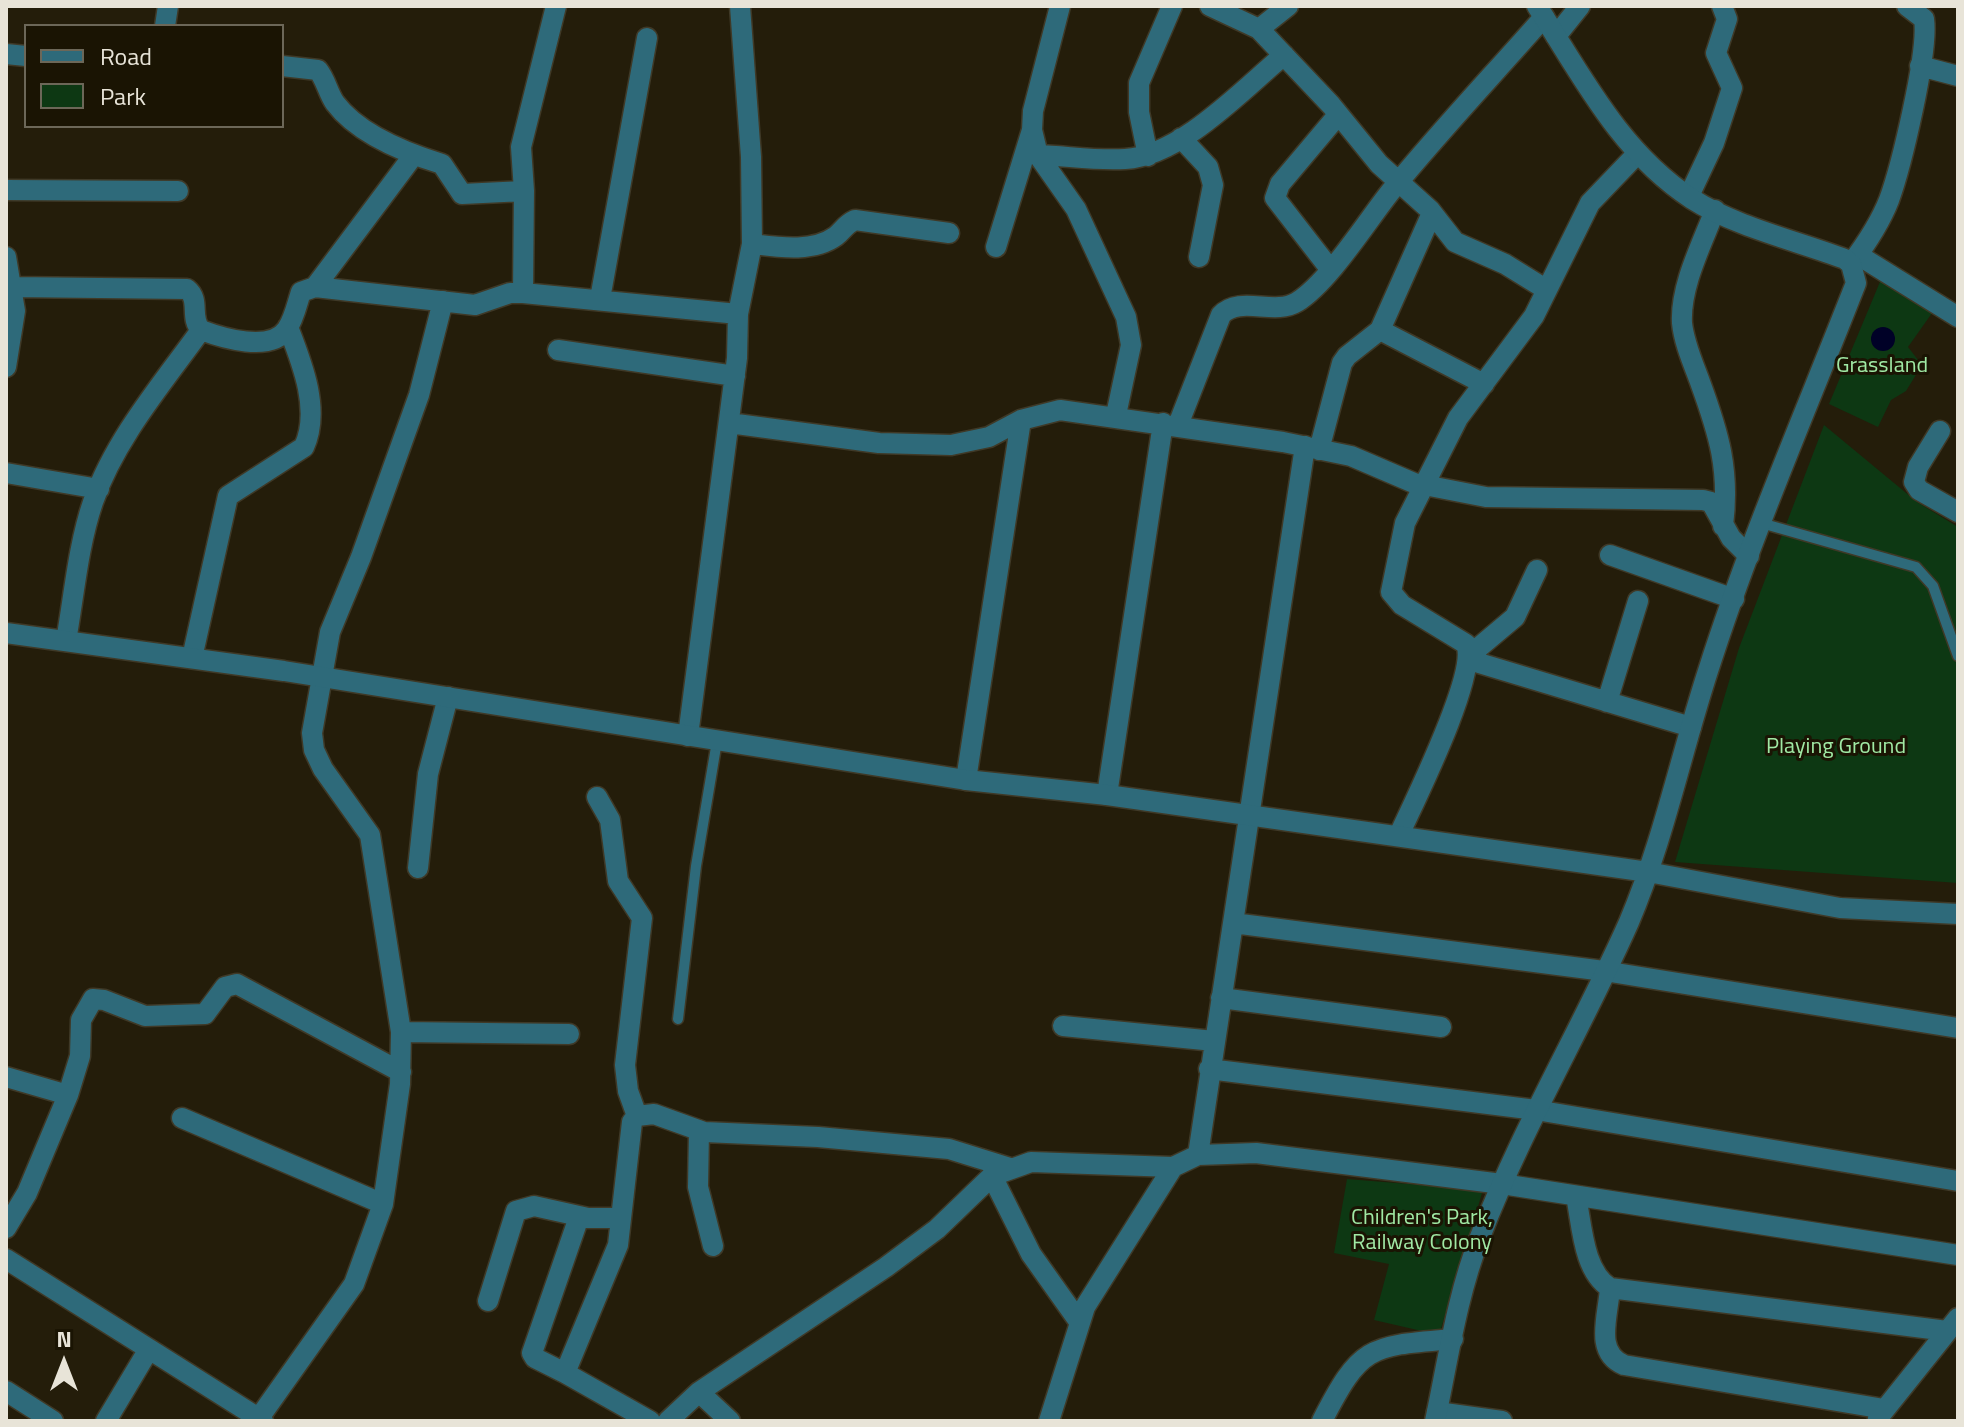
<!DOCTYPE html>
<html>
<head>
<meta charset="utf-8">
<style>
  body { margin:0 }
  #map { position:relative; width:1964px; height:1427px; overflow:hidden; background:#241d0a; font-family:"Titillium Web",sans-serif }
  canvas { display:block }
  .frame { position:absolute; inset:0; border:8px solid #e8e4d8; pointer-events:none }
  .legend { position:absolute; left:24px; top:24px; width:260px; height:104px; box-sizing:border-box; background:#1a1403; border:2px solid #6c6758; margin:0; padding:10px 14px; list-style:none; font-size:24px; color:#e8e4d8 }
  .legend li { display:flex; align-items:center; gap:16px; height:40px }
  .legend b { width:40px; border:2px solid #6c6758 }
  .north { position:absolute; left:24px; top:1323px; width:80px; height:80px; -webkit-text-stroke:6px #1a1403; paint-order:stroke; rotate:0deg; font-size:22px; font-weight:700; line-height:32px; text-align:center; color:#e8e4d8 }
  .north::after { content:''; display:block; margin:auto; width:28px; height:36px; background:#e8e4d8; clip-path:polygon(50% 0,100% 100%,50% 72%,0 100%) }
</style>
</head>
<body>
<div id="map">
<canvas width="1964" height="1427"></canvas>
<div class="frame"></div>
<ul class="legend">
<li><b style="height:10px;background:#2e6a7a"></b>Road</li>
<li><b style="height:22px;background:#0d3813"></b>Park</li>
</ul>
<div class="north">N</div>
</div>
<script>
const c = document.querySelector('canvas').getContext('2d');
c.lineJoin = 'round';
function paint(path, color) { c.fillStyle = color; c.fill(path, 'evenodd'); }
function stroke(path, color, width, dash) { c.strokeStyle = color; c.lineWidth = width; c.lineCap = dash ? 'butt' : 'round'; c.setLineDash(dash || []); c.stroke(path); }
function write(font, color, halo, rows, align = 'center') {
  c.font = font + ' "Titillium Web",sans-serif'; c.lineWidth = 6; c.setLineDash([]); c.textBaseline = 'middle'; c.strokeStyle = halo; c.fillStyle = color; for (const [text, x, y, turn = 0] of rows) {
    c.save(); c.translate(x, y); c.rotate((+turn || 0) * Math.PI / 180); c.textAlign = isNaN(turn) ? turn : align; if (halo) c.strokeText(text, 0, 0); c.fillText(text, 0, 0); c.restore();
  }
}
const green = new Path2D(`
  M 1887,265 L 1942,299 L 1908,347 L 1922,365 L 1906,391 L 1891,400 L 1878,427 L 1829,404 Z
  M 1824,425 L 1917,502 L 1958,527 L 1958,883 L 1675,862 L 1739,648 Z
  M 1347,1179 L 1483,1190 L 1439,1335 L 1374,1320 L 1389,1264 L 1334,1253 Z`);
const water = new Path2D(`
  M1871 339a12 12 0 1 1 24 0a12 12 0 1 1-24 0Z`);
const service = new Path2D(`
  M 1761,523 L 1916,567 L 1933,586 L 1958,656
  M 678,1019 L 696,866 L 717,741`);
const minor = new Path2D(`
  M 1060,6 L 1033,111 L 1032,130 L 1038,155 L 1076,209 L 1126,317 L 1131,345 L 1116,415
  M 1210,6 L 1259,29 L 1331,105 L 1379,164 L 1430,210 L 1455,242 L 1505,264 L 1547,290
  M 165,26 L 168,6
  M 1259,29 L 1288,6
  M 1556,36 L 1580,6
  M 6,54 L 26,56
  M 282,66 L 318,70 C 326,80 328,93 335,103 C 359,135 406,153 442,164 L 462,194 L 524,191
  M 1920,66 L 1958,76
  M 1181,138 L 1208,167 L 1213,185 L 1199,257
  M 1038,155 C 1067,156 1097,161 1125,159 C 1181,156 1242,90 1284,55
  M 1148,156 L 1139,112 L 1139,83 L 1172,6
  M 6,190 L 178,191
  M 1689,196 L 1714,143 L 1732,88 L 1716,53 L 1727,19 L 1722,6
  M 1715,210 C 1702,244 1680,286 1682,323 C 1684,343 1693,363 1700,382 C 1719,434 1730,470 1723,526
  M 752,244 C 777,247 813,253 836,236 C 843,230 846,224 855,220 L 949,233
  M 996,247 L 1032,130
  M 1858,255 L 1958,317
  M 6,257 L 15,311 L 6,367
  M 1851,264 C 1866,244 1880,223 1889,200 C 1901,167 1929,52 1924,19 L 1907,6
  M 1330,269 L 1275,198 L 1280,184 L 1338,115
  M 12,287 L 187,289 C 201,300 189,318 201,330 C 222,338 271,353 287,329 C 294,319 297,304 301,292 L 315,287 L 475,305 L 510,293 L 523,293 L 738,314
  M 315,287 L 413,156
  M 523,293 L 524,191 L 521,147 L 556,6
  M 600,299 L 647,38
  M 1380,330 L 1484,384
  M 558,350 L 735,376
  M 729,423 L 879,443 L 951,445 L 989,437 L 1021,420 L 1060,410 L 1283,442 L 1351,456 L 1414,483 L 1486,497 L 1703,500 L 1711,502 L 1731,538 L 1749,556
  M 1178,425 L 1221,315 C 1240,295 1274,316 1297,302 C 1329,282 1367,221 1391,191 C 1440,131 1493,75 1544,17
  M 1940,431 L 1918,467 L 1914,482 L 1919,490 L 1958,512
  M 1319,450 L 1342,363 L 1347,356 L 1380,330 L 1432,213
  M 6,473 L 99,489
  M 1610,555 L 1734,599
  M 66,641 C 74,596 78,546 93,502 C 115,439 162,384 201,330
  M 1471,654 L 1515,617 L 1537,570
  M 192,658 L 228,496 L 304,447 C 321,410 302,363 288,327
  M 1469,660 L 1691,727
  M 1607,702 L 1638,601
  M 688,736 L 737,358 L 738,314 L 752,244 L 751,157 L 740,6
  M 966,780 L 1021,420
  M 1107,795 L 1163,423
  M 597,797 L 610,820 L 618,881 L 642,918 L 625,1065 L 628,1091 L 637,1116
  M 1399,835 C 1415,800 1478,674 1466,644 L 1402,605 L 1391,592 L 1405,523 L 1458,418 L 1534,316 L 1590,203 L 1637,154
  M 418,868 L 428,774 L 448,697
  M 1233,923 L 1604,971 L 1958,1028
  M 1221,998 L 1441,1027
  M 1063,1026 L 1214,1041
  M 401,1032 L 569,1034
  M 1209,1069 L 1536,1110 L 1958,1181
  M 6,1077 L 68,1095
  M 182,1118 L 383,1204
  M 699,1131 L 698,1187 L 713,1246
  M 1198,1155 L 1305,446
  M 992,1176 L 1031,1254 L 1080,1323
  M 1576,1196 C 1582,1225 1583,1271 1610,1288 L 1947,1331
  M 6,1228 L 27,1193 L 68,1095 L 80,1056 L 81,1020 L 93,999 L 104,1000 L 145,1016 L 205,1014 L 225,987 L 237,984 L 401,1072
  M 6,1259 L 149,1349 L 106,1421
  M 1610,1288 C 1608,1317 1594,1352 1624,1365 L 1884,1409
  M 488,1301 L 516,1211 L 534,1206 L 588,1218 L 621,1218
  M 149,1349 L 263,1421
  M 565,1373 L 535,1358 L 532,1353 L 579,1217
  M 6,1391 L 53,1421
  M 699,1392 L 730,1421
  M 1437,1412 L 1502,1421
  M 259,1418 L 354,1284 L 383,1204 L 400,1084 L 401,1032 L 370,835 L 323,769 L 314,750 L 312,733 L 330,632 L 361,557 L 419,395 L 443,301
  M 1878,1418 L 1958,1318
  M 650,1421 L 565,1373 L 618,1245 L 632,1122 L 637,1116 L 654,1114 L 704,1132 L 818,1137 L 949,1149 L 1010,1168
  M 668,1421 L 699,1392 L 886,1267 L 937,1229 L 992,1176 L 1031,1162 L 1173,1167 L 1198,1155 L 1256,1153 L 1502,1184 L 1958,1255
  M 1049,1421 L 1085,1307 L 1173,1167
  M 1322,1421 C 1361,1345 1369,1346 1453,1339`);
const tertiary = new Path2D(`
  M 6,633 L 284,671 L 966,780 L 1107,795 L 1648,872 L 1840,908 L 1958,914
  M 1435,1421 C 1448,1360 1457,1295 1480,1237 C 1522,1128 1582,1028 1629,922 C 1663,842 1681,754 1708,671 C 1750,539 1806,411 1856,283 L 1851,264 L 1845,259 C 1797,241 1734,226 1692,199 C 1620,152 1582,76 1537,6`);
const parkNames = [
  ["Grassland",1882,367],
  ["Playing Ground",1836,748],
  ["Children's Park,",1422,1219],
  ["Railway Colony",1422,1244]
];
paint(green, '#0d3813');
paint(water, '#000127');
stroke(service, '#3f3927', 13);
stroke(minor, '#3f3927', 23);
stroke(tertiary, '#3f3927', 23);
stroke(service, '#2e6a7a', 10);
stroke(minor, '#2e6a7a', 20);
stroke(tertiary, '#2e6a7a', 20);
write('22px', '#a0e9a4', '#1a1403', parkNames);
</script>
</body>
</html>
